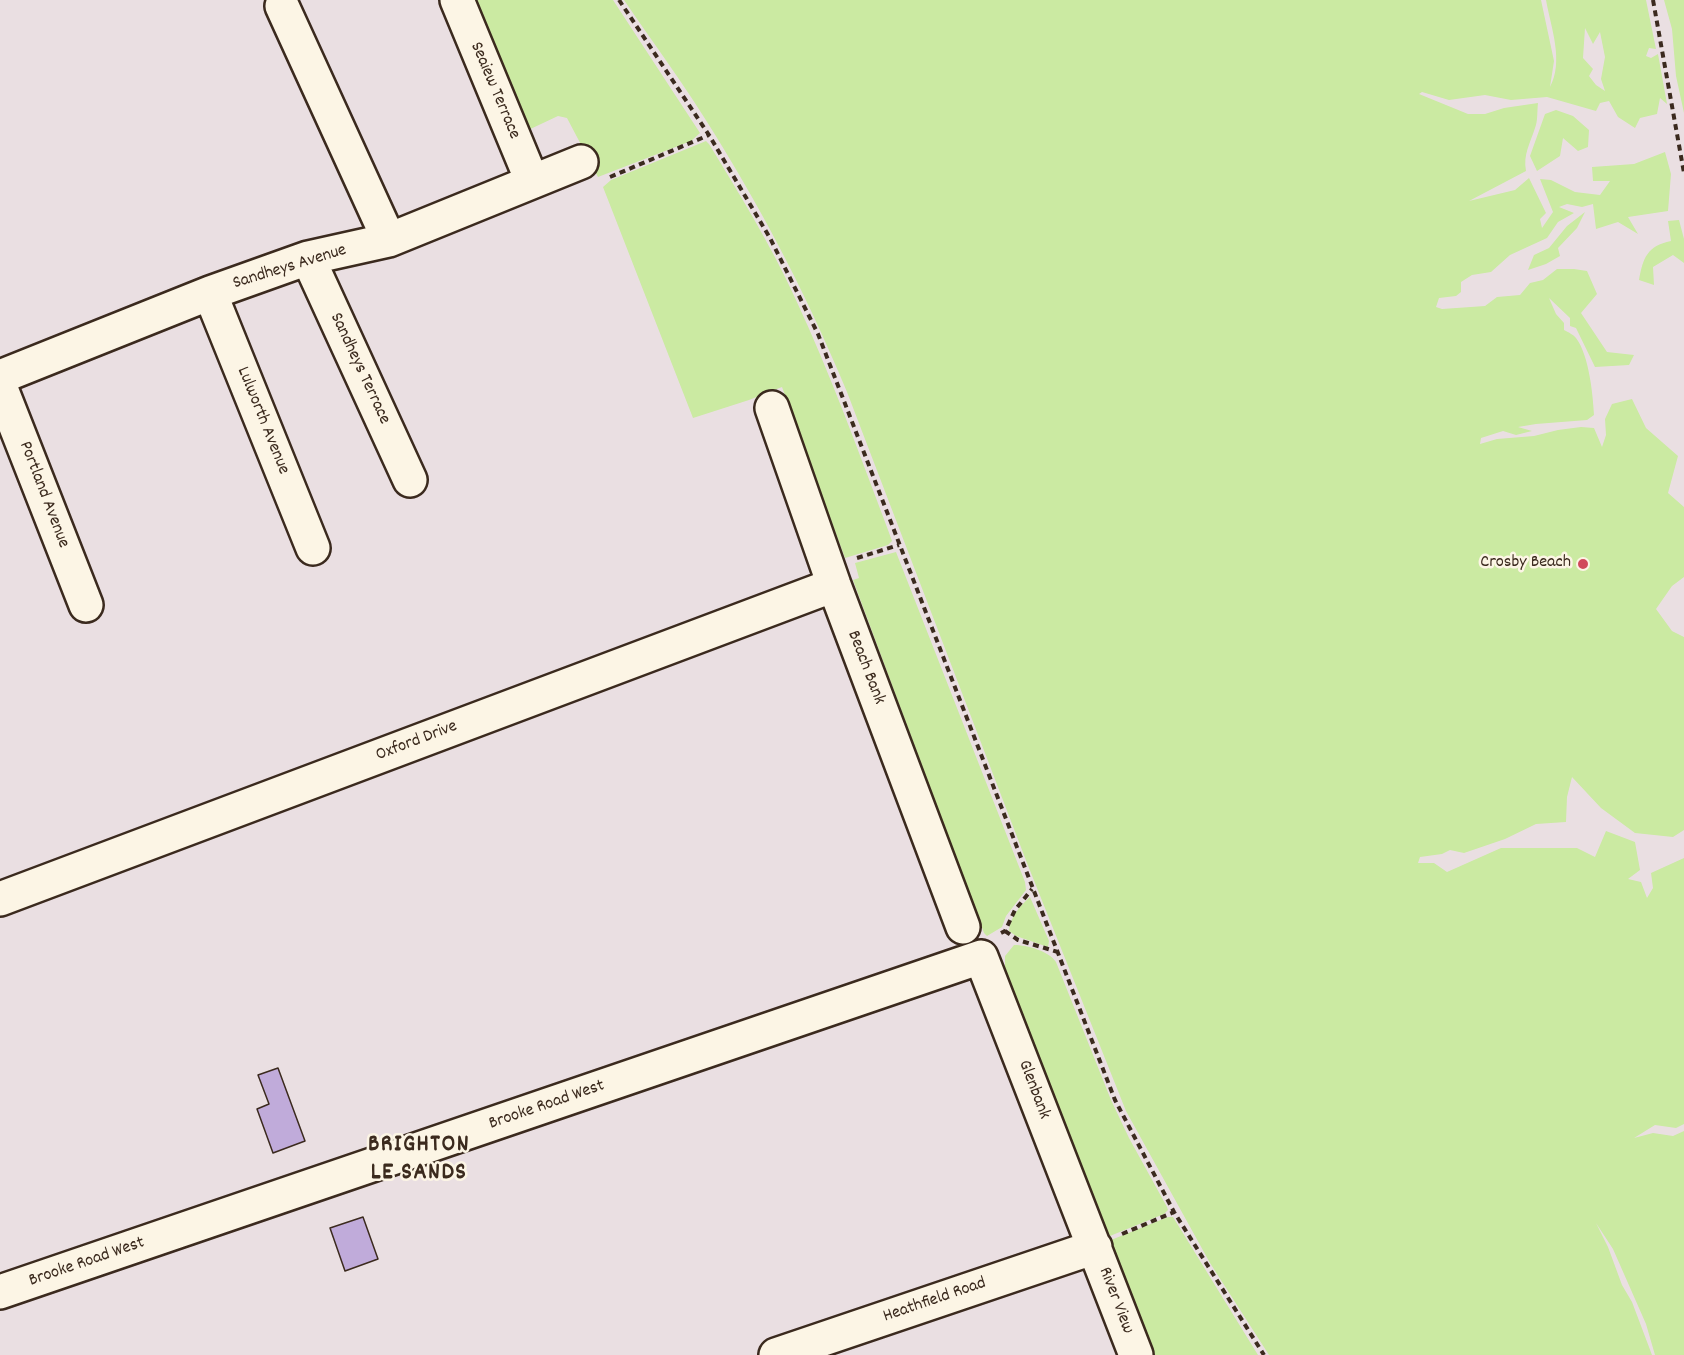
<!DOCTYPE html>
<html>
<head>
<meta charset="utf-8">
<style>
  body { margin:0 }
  canvas { display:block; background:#eadfe2 }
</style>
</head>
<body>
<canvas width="1684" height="1355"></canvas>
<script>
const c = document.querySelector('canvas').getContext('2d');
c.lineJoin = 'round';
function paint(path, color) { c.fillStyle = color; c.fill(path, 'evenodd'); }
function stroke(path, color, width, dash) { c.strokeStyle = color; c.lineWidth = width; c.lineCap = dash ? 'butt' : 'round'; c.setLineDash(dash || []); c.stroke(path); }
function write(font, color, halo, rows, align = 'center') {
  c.font = font + ' Dekko,sans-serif'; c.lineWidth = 5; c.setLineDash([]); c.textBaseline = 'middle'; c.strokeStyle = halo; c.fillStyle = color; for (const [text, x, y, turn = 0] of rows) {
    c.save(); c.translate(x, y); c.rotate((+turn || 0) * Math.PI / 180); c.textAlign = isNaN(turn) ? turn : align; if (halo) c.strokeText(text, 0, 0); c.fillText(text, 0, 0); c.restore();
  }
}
const green = new Path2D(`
  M 468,0 L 613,0 L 700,133 L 691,141 L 598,177 L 567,118 L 558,116 L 524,132 Z
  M 624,0 L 1541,0 L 1554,61 L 1550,87 C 1564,61 1551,28 1546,0 L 1646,0 L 1656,49 L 1649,48 L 1646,56 L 1651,58 L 1658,54 L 1667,104 L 1660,98 L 1657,114 L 1640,118 L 1635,128 L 1618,117 L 1609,101 L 1600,103 L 1596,111 L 1547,97 L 1511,100 L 1485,95 L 1449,100 L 1422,92 L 1419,94 L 1468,114 L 1485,114 L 1504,108 L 1538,103 C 1537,111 1538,121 1535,128 C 1530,144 1523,154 1526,171 L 1469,201 L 1515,190 L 1529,178 L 1546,213 L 1540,219 L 1542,228 L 1553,212 L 1540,179 L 1551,180 L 1575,192 L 1600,195 L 1610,181 L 1593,181 L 1592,167 L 1634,164 L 1665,152 L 1671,174 L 1668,211 L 1628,217 L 1638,234 L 1618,222 L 1596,229 L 1593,204 L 1582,207 L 1567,204 L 1559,207 L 1574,213 L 1558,222 L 1547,238 L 1510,255 L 1491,272 L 1472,275 L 1461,282 L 1461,292 L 1456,296 L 1439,298 L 1436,307 L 1442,309 L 1485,306 L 1497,297 L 1520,295 L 1530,283 L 1543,280 L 1557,269 L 1574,269 L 1587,271 L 1597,294 L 1581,313 L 1607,352 L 1634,355 L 1629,365 L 1595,367 L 1576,328 L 1570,326 L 1570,318 L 1549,298 L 1556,314 L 1564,323 L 1564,330 C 1568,332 1574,335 1576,338 C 1589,355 1593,395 1594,415 L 1587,420 L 1536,424 L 1518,427 L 1532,431 L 1516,435 L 1503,431 L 1481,438 L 1480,444 L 1497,439 L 1534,436 L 1558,430 L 1581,427 L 1594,428 L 1602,447 L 1606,435 L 1605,419 L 1612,404 L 1632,399 L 1646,428 L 1678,456 L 1668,493 L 1684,507 L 1684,577 L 1672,586 L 1656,609 L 1672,631 L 1684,637 L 1684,830 L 1673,837 L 1635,833 L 1601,808 L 1572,777 L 1567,797 L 1566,822 L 1536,824 L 1505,839 L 1464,853 L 1450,850 L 1442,854 L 1420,857 L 1418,863 L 1434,863 L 1447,872 L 1501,848 L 1577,848 L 1595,857 L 1606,831 L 1635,842 L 1640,870 L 1628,879 L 1641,882 L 1647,898 L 1653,888 L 1651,873 L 1684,858 L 1684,1124 L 1676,1128 L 1655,1125 L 1634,1138 L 1653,1133 L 1673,1136 L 1684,1131 L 1684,1355 L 1655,1355 L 1646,1324 L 1613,1249 L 1596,1223 L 1608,1247 L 1622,1285 L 1632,1302 L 1652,1355 L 1269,1355 L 1210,1263 L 1126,1111 L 1027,863 L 847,392 C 809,300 766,217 714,133 C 686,87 654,44 624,0 ZM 1585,28 L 1593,44 L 1600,32 L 1605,57 L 1601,79 L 1605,91 L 1596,85 L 1589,76 L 1593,69 L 1583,58 Z
  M 1664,0 L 1684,0 L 1684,113 L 1676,76 L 1672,29 Z
  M 1556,110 L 1573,116 L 1589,130 L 1588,147 L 1578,151 L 1563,138 L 1560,156 L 1537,171 L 1530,156 L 1545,114 Z
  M 706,141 L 709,144 C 740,195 771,245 796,300 C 831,375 859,453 888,530 L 892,541 L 888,545 L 845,558 L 782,387 L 749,400 L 693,418 L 603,187 L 611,180 Z
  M 1585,212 L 1577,228 L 1558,248 L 1560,256 L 1546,264 L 1528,270 L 1534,255 L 1549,248 L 1567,226 Z
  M 1679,220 L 1684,239 L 1684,263 L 1673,255 L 1653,267 L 1654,285 L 1639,280 C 1643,258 1647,246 1671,241 L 1668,221 Z
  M 896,552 L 1025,882 L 1026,890 L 1006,916 L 1002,927 L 987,936 L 984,933 L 853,580 L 859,578 L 855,563 Z
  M 1030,897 L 1049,941 L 1048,947 L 1016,936 L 1009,931 C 1010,917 1020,906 1030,897 Z
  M 1014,945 C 1027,945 1049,951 1056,962 L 1111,1100 L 1129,1138 L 1167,1207 L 1168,1210 L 1164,1214 L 1105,1238 L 1001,970 L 1005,969 L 1005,956 Z
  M 1168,1217 L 1173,1217 L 1258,1355 L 1147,1355 L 1106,1242 Z`);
const building = new Path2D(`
  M 278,1068 L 305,1141 L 273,1153 L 257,1109 L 269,1104 L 258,1075 Z
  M 363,1217 L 378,1259 L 345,1271 L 330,1228 Z`);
const path = new Path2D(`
  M 619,0 L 709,135 L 770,238 L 818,334 L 1115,1100 L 1174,1212 L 1264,1355
  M 1653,0 L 1684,173
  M 610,177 L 709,135
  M 857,558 L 899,545
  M 1005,931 L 1018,940 L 1058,952
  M 1001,933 L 1005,931 L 1015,910 L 1032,889
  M 1122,1234 L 1174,1212`);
const minor = new Path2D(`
  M 457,0 L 532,181
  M 282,6 L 389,240
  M 308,258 L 410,480
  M 210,293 L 313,548
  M 0,377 L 210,293 L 308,258 L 389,240 L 581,162
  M 0,386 L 86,605
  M 772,408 L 834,585 L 963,927
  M 0,899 L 834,585
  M 0,1292 L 981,957 L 1136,1355
  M 776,1355 L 1095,1247`);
const markers = [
  [1583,564,6,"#d1495b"]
];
const streetNames = [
  ["Seaiew Terrace",494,91,67],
  ["Sandheys Avenue",290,268,-17],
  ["Sandheys Terrace",359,369,65],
  ["Lulworth Avenue",262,421,68],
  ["Portland Avenue",43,495,69],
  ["Beach Bank",865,668,69],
  ["Oxford Drive",417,742,-21],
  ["Glenbank",1033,1090,69],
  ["Brooke Road West",547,1106,-19],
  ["Brooke Road West",87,1263,-19],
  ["Heathfield Road",935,1301,-19],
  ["River View",1115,1301,69]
];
const poiNames = [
  ["Crosby Beach",1571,564]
];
const districtNames = [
  ["BRIGHTON",419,1147],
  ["LE SANDS",419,1175]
];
paint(green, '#cbeaa2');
paint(building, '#c0abda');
stroke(building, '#3b2a1e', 1.5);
stroke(minor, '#3b2a1e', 38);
stroke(path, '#3b2a1e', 4, [6, 4.5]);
stroke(minor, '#fcf5e5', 33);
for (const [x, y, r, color] of markers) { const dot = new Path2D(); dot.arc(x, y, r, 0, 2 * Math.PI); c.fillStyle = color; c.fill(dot); stroke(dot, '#fcf5e5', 2); }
write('18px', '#3b2a1e', '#fcf5e5', streetNames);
write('18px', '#3b2a1e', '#fcf5e5', poiNames, 'right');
c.letterSpacing = '1.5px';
write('bold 24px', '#3b2a1e', '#fcf5e5', districtNames);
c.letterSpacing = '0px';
</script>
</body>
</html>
